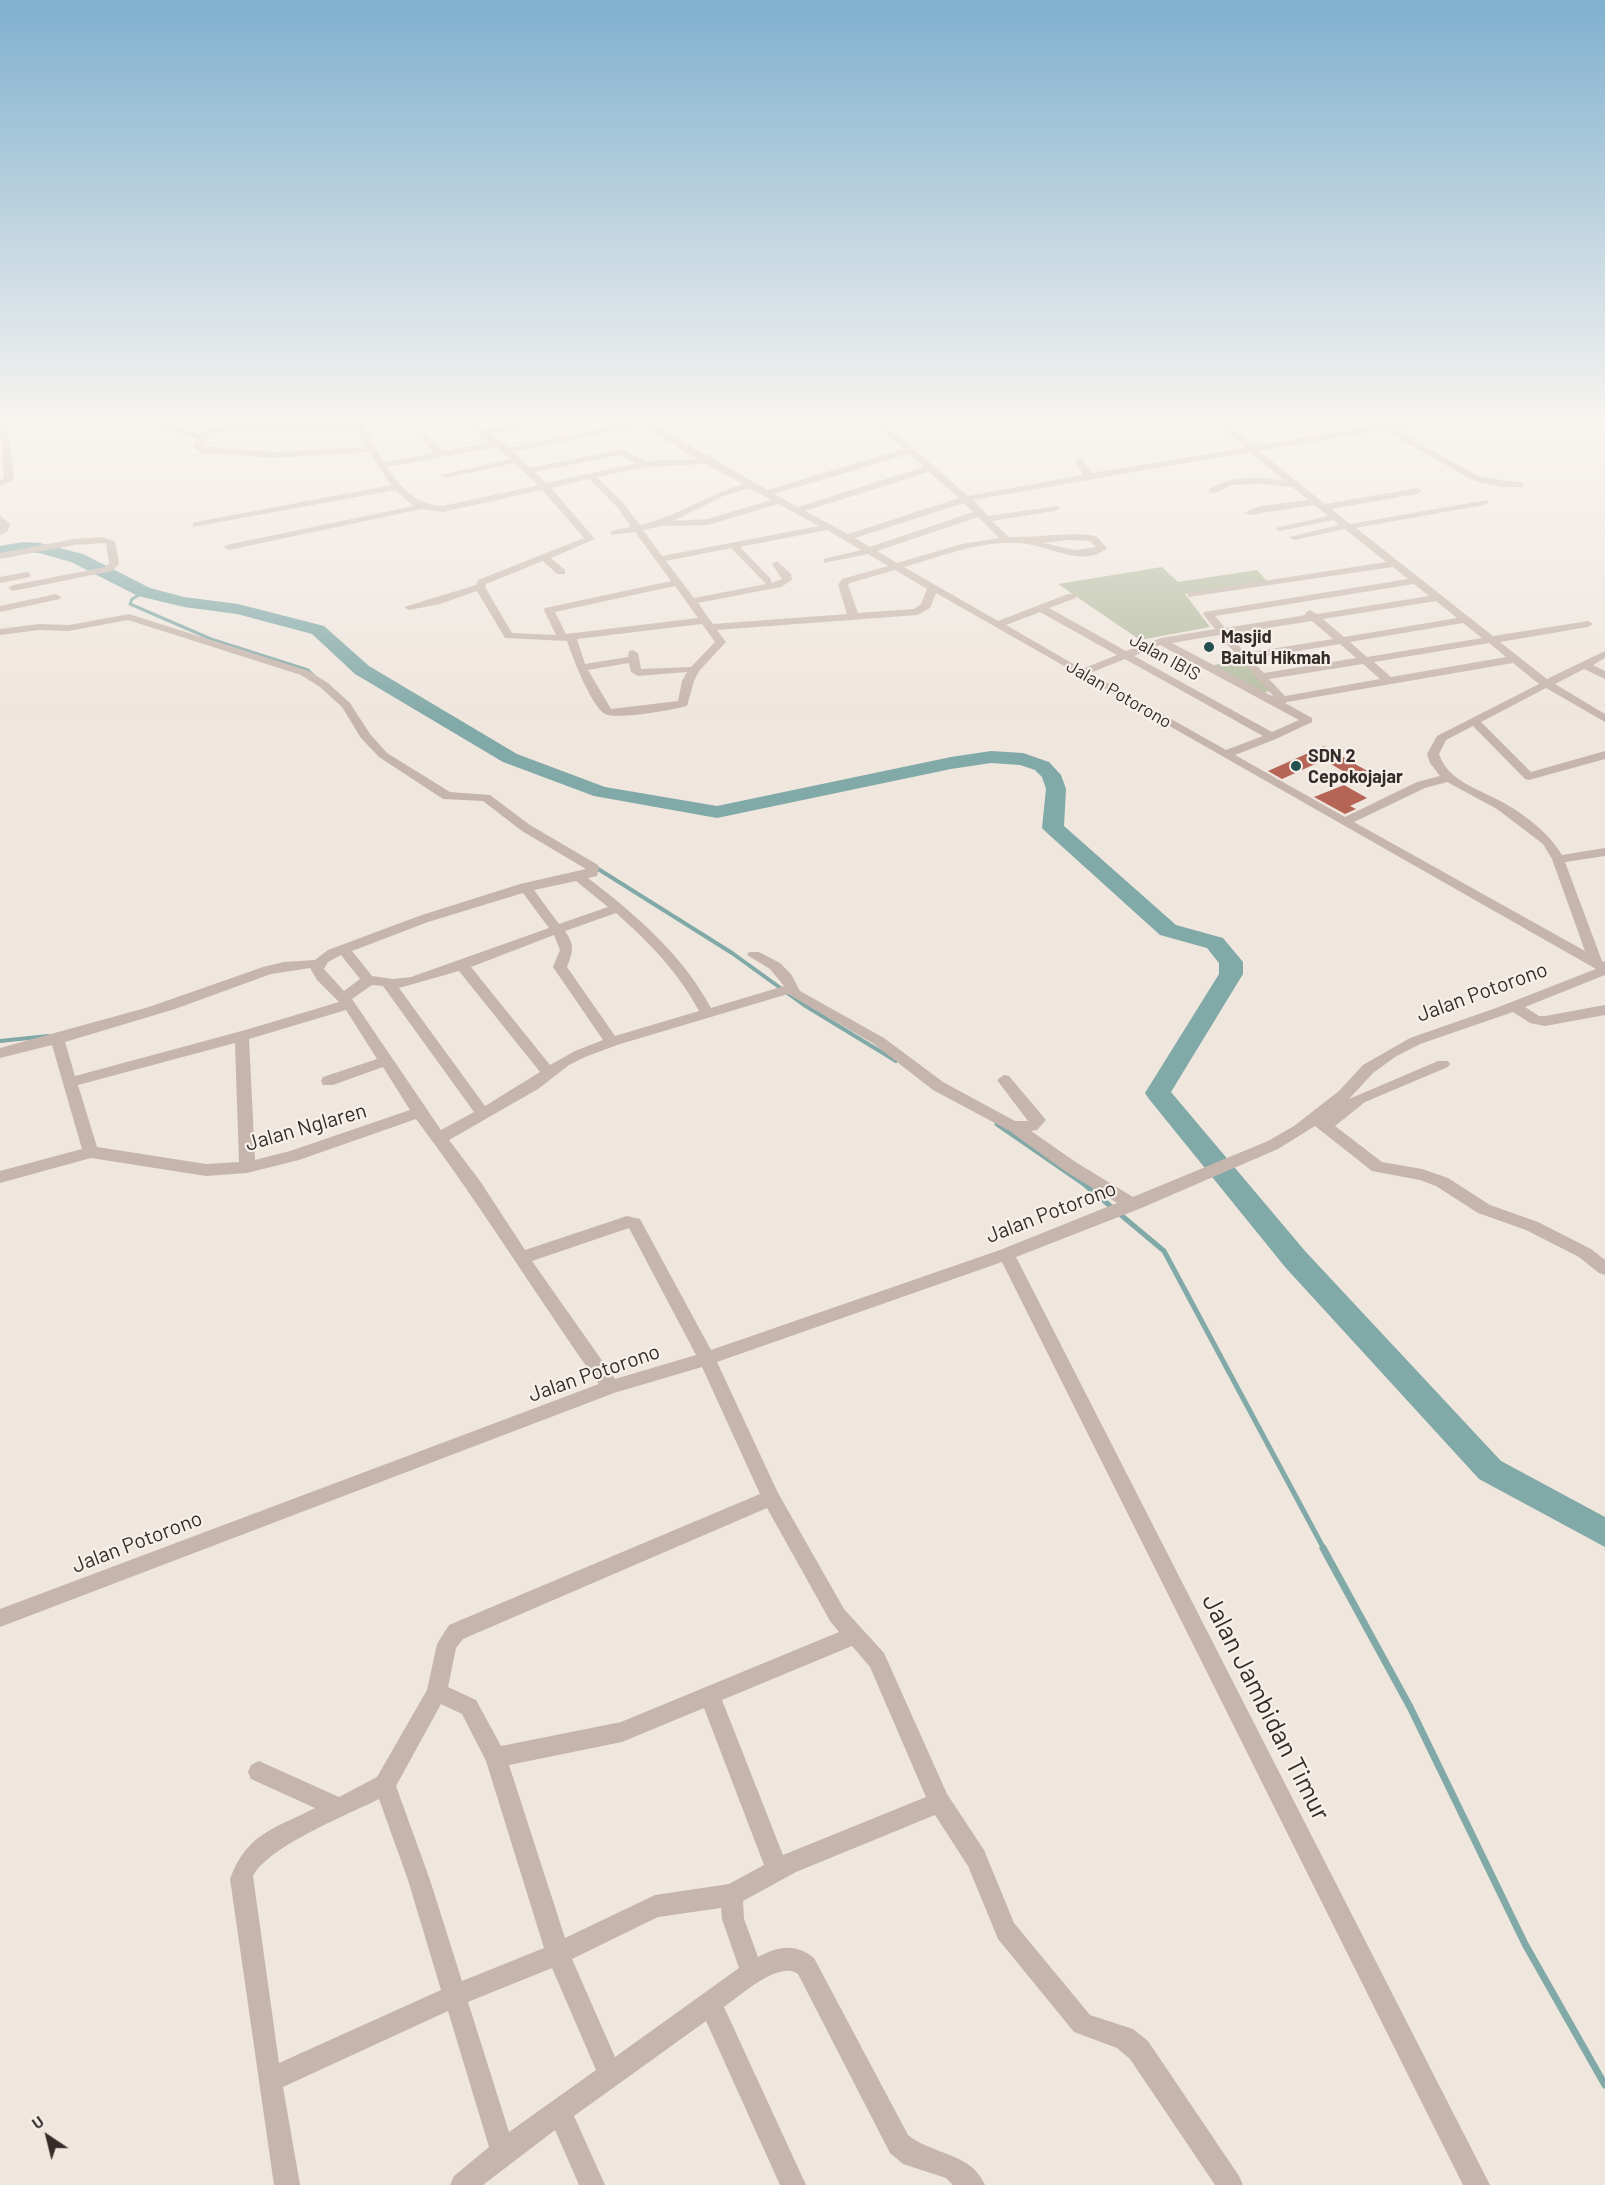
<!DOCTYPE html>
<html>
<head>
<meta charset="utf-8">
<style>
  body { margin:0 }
  #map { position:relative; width:1605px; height:2185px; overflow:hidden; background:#efe6de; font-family:Barlow,sans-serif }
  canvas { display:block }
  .north { position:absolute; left:18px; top:2107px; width:60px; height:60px; -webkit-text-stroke:4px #f7f0ea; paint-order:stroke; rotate:325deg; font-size:16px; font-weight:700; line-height:24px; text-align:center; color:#352c2a }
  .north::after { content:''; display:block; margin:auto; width:21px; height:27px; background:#352c2a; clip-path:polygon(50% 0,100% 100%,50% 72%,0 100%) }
</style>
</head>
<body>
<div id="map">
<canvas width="1605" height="2185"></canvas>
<div class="north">U</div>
</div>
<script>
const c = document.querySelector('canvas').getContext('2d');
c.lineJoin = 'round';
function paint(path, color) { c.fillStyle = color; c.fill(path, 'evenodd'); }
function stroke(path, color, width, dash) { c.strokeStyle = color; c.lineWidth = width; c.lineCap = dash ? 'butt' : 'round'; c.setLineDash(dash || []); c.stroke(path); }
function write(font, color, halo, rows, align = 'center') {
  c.font = font + ' Barlow,sans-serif'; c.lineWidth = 4.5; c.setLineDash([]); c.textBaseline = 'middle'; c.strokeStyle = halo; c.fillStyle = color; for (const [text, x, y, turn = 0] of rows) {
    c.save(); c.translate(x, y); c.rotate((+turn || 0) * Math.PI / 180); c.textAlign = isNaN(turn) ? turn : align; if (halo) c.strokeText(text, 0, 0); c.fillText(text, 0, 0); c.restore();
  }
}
const green = new Path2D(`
  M 1162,567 L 1178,582 L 1257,570 L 1267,581 L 1185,594 L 1210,627 L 1140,640 L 1058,584 Z
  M 1242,661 L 1271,691 L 1259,693 L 1213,665 Z`);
const streamFar3 = new Path2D(`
  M 144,592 L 132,599 L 130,604 L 211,639 L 308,670 L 313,675`);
const streamFar2 = new Path2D(`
  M 595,867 L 732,953 L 804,1005 L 896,1061
  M 0,1041 L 48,1036`);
const streamFar1 = new Path2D(`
  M 997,1124 L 1084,1184 L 1164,1251 L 1324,1549`);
const stream = new Path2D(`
  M 1323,1548 L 1410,1707 L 1525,1944 L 1605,2085`);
const river = new Path2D(`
  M 23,542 L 40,543 L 83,554 L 150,588 L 184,597 L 238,604 L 324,626 L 369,666 L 517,754 L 605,787 L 717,806 L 951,757 L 991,751 L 1023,753 L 1049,762 L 1061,775 L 1066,789 L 1064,826 L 1176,925 L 1223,938 L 1243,962 L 1243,974 L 1171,1092 L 1305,1251 L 1501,1461 L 1605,1517 L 1605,1547 L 1479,1479 L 1285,1267 L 1149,1099 L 1145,1093 L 1219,974 L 1219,963 L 1207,948 L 1160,935 L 1046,832 L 1042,828 L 1046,789 L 1042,777 L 1035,770 L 1020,765 L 991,763 L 951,769 L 717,818 L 594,796 L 503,762 L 355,674 L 312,634 L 237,614 L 184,607 L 138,596 L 71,562 L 39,553 L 23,552 L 0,556 L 0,546 Z`);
const building = new Path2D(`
  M 1324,746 L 1369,772 L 1355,778 L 1324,760 L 1282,779 L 1268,771 Z
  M 1344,785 L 1367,798 L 1350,806 L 1356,809 L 1345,814 L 1314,797 Z`);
const minor = new Path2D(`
  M 17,417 L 44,417 L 7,424 L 14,479 L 0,487 L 0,480 L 4,478 L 0,419 Z
  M 125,417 L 152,420 L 201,435 L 204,430 L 218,426 L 354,424 L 350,417 L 358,417 L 384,462 L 435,453 L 417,437 L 416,435 L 420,432 L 444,451 L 490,443 L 456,417 L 466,417 L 484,430 L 552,417 L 571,417 L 490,434 L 509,448 L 635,421 L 630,417 L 641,417 L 767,490 L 904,449 L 868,417 L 877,417 L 968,496 L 1083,475 L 1075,461 L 1079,458 L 1082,459 L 1092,473 L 1245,448 L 1210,417 L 1220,417 L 1253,446 L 1368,427 L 1348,417 L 1360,417 L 1378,425 L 1460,417 L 1494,417 L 1394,429 L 1480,477 L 1523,483 L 1523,487 L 1502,487 L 1474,481 L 1384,430 L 1259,451 L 1325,504 L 1417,488 L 1422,491 L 1417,494 L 1331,509 L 1350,524 L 1487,500 L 1489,502 L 1484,505 L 1356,528 L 1493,636 L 1588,621 L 1593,624 L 1588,627 L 1500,642 L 1547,679 L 1605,651 L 1605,658 L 1593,665 L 1605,671 L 1605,679 L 1584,669 L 1555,684 L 1605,714 L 1605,722 L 1546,688 L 1481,722 L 1531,772 L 1605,751 L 1605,759 L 1529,780 L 1525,779 L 1473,726 L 1446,740 L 1439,754 C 1448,782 1480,789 1504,803 C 1525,815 1549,833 1562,855 L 1605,848 L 1605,856 L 1565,862 L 1602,961 L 1605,962 L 1605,975 L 1525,1007 L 1539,1016 L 1545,1016 L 1605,1005 L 1605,1015 L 1545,1026 L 1530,1023 L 1513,1012 L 1420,1044 L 1395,1057 L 1373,1073 L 1349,1099 L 1438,1061 L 1448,1061 L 1450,1064 L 1448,1067 L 1365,1102 L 1335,1126 L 1382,1162 L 1422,1169 L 1448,1178 L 1490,1205 L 1538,1222 L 1591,1249 L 1605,1260 L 1605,1275 L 1599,1273 L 1579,1257 L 1526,1230 L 1478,1213 L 1436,1186 L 1420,1180 L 1372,1171 L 1315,1126 L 1278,1149 L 1139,1209 L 1016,1257 L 1490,2185 L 1463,2185 L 1002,1262 L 717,1362 L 778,1493 L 844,1609 L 884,1653 L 947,1794 L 984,1850 L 1014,1923 L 1090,2015 L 1133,2029 L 1148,2041 L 1239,2176 L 1243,2185 L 1215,2185 L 1130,2059 L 1117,2048 L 1074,2032 L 998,1939 L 968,1866 L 935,1815 L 796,1872 L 743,1901 L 744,1919 L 758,1957 C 779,1946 795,1943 814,1958 L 908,2135 C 932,2155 971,2152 985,2185 L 953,2185 L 946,2178 L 903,2164 L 890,2153 L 798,1974 C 779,1960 740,1996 724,2007 L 806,2185 L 780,2185 L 706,2021 L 574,2116 L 605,2185 L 579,2185 L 555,2130 L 483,2185 L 450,2185 L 454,2176 L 489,2147 L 448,2011 L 283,2087 L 300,2185 L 274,2185 L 230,1879 C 247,1833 274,1829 315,1808 L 251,1779 L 248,1772 L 251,1765 L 259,1761 L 339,1797 L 377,1777 L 427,1690 L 437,1644 L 449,1625 L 760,1494 L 702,1367 L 614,1393 L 0,1627 L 0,1609 L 599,1384 C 536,1296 481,1205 416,1119 L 299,1160 L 247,1173 L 206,1176 L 91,1158 L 0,1183 L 0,1171 L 82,1149 L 52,1045 L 0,1058 L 0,1048 L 149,1007 L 263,967 L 284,962 L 315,960 L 328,950 L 419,916 L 520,884 L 586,869 L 522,831 L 483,801 L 443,799 L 379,757 L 361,738 L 342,707 L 320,687 L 301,675 L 128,620 L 69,631 L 39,630 L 0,635 L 0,629 L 39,624 L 69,625 L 129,614 L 309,671 L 328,683 L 350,703 L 370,734 L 387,753 L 450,792 L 490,795 L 530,825 L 598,865 L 599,868 L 597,876 L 588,878 C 636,915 682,954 711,1008 L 784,986 L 770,969 L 747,955 L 749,952 L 759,952 L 780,963 L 791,974 L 800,991 L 884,1038 L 943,1082 L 1015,1121 L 1028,1121 L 997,1080 L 1004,1075 L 1009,1076 L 1046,1120 L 1037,1130 L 1031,1131 L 1077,1163 L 1133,1197 L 1268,1141 L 1294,1126 L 1339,1091 L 1363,1065 L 1410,1038 L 1496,1008 L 1596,969 L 936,593 L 930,608 L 917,615 L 717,630 L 726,642 L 699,671 L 694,681 L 687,706 C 673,710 616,720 605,714 C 591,706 572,656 567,641 L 505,638 L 477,591 L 440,604 L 409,610 L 404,607 L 476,585 L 478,580 L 584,538 L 542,490 L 443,512 L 422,509 L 229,550 L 224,547 L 226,545 L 414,506 L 395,490 L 193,527 L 193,523 L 196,522 L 391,485 L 369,452 L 274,458 L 202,453 L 193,447 L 196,440 L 194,438 L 151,426 L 129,423 ZM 641,425 L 697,459 L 646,461 L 621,449 L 530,468 L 514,452 ZM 356,429 L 366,447 L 274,452 L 202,446 L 210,434 L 218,432 ZM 496,447 L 511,459 L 440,475 L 445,478 L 515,463 L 538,485 L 443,506 C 416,505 401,488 387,467 ZM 1250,452 L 1285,481 C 1258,477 1233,475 1209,489 L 1209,493 L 1215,493 L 1232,485 L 1261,484 L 1292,487 L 1308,500 L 1261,506 L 1245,512 L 1250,515 L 1314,505 L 1328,516 L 1275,528 L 1280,531 L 1334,520 L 1339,525 L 1289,537 L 1294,540 L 1345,529 L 1386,562 L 1192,592 L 1188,593 L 1188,597 L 1393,567 L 1408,579 L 1204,612 L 1203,614 L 1215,629 L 1161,638 L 1126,651 L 1049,608 L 1076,598 L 1076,594 L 1068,594 L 998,621 L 904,567 C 943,556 986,538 1027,544 C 1052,547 1083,568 1107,548 L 1096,536 C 1068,531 1038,538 1009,537 L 992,521 L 1055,511 L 1060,508 L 1058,506 L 988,516 L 973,500 ZM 909,454 L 924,467 L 798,507 L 774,494 ZM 620,455 L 636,463 L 546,483 L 535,472 ZM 705,464 L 743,484 C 707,495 676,517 640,525 L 624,504 L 597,477 L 645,467 ZM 929,472 L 959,498 L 848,534 L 805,511 ZM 589,479 L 618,508 L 631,527 L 611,531 L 611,535 L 635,532 L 671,581 L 545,608 L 544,610 L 556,635 L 512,633 L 485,587 L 486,584 L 543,561 L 557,574 L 565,574 L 565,570 L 551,558 L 595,539 L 551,488 ZM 749,488 L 771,500 L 708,519 L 673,521 L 723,496 ZM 964,503 L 973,512 L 870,547 L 855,538 ZM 778,504 L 819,526 L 662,556 L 643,530 L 662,526 L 708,525 ZM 978,517 L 999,538 L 962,544 L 897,563 L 877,551 ZM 827,530 L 861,550 L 824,559 L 824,563 L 868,554 L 888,566 L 842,579 L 838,585 L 847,614 L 713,624 L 698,603 L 781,587 L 792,580 L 791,574 L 777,561 L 772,564 L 782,579 L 771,583 L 771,579 L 740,547 ZM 1069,540 L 1090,541 L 1096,547 L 1075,550 L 1043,543 ZM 731,548 L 766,584 L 694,598 L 666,561 ZM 895,570 L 927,589 L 921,604 L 914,609 L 858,613 L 848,585 L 850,583 ZM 1414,584 L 1429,596 L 1317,614 L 1310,610 L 1305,613 L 1306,615 L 1225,628 L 1215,616 ZM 675,586 L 698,618 L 566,634 L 555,612 ZM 1436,601 L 1457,618 L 1344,637 L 1323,619 ZM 1040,612 L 1117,655 L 1082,669 L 1006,625 ZM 1312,621 L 1333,639 L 1245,653 L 1229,634 ZM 1463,623 L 1482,638 L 1367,657 L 1350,642 ZM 702,624 L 715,642 L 691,667 L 641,669 L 638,653 L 633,650 L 629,651 L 628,657 L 585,664 L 577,639 ZM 1219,635 L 1274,697 L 1172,643 ZM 1489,643 L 1506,657 L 1391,677 L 1374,662 ZM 1340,644 L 1356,658 L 1264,673 L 1250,659 ZM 1160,645 L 1299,720 L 1272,732 L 1134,656 ZM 1125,659 L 1263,736 L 1226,750 L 1090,673 ZM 629,663 L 631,672 L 638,676 L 687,672 L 682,681 L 678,701 L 611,709 L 588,670 ZM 1513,663 L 1539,684 L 1437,736 L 1427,754 L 1430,763 L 1440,776 L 1417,782 L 1345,817 L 1235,755 L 1276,739 L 1312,722 L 1312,718 L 1285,703 L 1287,702 ZM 1363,664 L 1380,679 L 1285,696 L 1269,679 ZM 1447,782 L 1497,809 L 1543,844 L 1552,859 L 1585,951 L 1354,822 L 1425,788 ZM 576,881 L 608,907 L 559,924 L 534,890 ZM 523,893 L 549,928 L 411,977 L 393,979 L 372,976 L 352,951 L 428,922 ZM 616,913 C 649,942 678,972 699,1011 L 615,1036 L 567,967 C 573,952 575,945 565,931 ZM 554,935 L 560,950 L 553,967 L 603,1040 L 575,1051 L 550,1065 L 471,967 ZM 341,955 L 360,979 L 344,991 L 324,969 L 328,962 ZM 310,968 L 317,980 L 339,1002 L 249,1029 L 75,1076 L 65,1042 L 175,1009 L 271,974 ZM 459,971 L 540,1072 L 485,1106 L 399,988 ZM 372,985 L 383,986 L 474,1112 L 441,1130 L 352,999 ZM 788,994 L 874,1044 L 933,1090 L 1008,1130 L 1065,1171 L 1117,1203 L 1000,1250 L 711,1350 L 640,1219 L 627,1216 L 525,1250 L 480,1181 L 449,1140 L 538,1089 L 569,1065 L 585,1057 L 617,1045 ZM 346,1010 L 377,1059 L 323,1077 L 321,1081 L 323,1085 L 333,1085 L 383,1067 L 410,1110 L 290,1151 L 255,1160 L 249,1039 ZM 235,1043 L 239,1162 L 206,1164 L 97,1147 L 78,1085 ZM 629,1228 L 696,1355 L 615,1379 L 532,1261 ZM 767,1508 L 830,1621 L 839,1632 L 621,1722 L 501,1746 L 476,1700 L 448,1687 L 456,1648 L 463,1639 ZM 852,1646 L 870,1667 L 926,1797 L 783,1855 L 722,1700 ZM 441,1704 L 462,1714 L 486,1761 L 544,1948 L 462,1981 L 430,1880 L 396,1786 ZM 704,1708 L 764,1865 L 729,1884 L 655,1895 L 565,1938 L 509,1765 L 622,1742 ZM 379,1799 L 408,1880 L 441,1990 L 279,2063 L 253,1876 C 269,1846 347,1815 379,1799 ZM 721,1908 L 722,1919 L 739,1968 L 615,2057 L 572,1959 L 658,1917 ZM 552,1968 L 596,2070 L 509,2132 L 468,2002 Z
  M 0,515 L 10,524 L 7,532 L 0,535 Z
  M 102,537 L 115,541 L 119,564 L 112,571 L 13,591 L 8,588 L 13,585 L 105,567 L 109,563 L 106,543 L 74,545 L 0,559 L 0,553 L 74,539 Z
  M 26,572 L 30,573 L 30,577 L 0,583 L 0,577 Z
  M 56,594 L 61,597 L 60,599 L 0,612 L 0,606 Z`);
const markers = [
  [1209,647,6,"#245150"],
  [1296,766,6,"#245150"]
];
const farPoinames = [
  ["Masjid",1221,637],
  ["Baitul Hikmah",1221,658],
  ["SDN 2",1308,756],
  ["Cepokojajar",1308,777]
];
const farStreetnames = [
  ["Jalan IBIS",1165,657,29],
  ["Jalan Potorono",1119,694,30]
];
const streetNames = [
  ["Jalan Potorono",1482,992,-20],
  ["Jalan Nglaren",306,1127,-16],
  ["Jalan Potorono",1051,1212,-21],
  ["Jalan Potorono",594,1373,-19],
  ["Jalan Potorono",137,1542,-21]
];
const nearStreetnames = [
  ["Jalan Jambidan Timur",1266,1707,63]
];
paint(green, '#b5bca0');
stroke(streamFar3, '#81a9a7', 3);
stroke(streamFar2, '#81a9a7', 4);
stroke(streamFar1, '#81a9a7', 5);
stroke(stream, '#81a9a7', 7);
paint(river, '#81a9a7');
paint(building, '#b66455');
paint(minor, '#c6b5ac');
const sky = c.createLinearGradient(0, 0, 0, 723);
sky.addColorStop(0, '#7fb0ce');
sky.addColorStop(0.58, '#f8f4f0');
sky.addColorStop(1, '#f8f4f000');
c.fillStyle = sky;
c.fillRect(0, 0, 1605, 723);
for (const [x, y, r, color] of markers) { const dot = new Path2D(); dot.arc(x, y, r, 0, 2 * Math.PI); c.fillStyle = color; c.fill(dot); stroke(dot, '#f7f0ea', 2); }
write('bold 18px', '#352c2a', '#f7f0ea', farPoinames, 'left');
write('18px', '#352c2a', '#f7f0ea', farStreetnames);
write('21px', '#352c2a', '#f7f0ea', streetNames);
write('26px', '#352c2a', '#f7f0ea', nearStreetnames);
</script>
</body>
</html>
